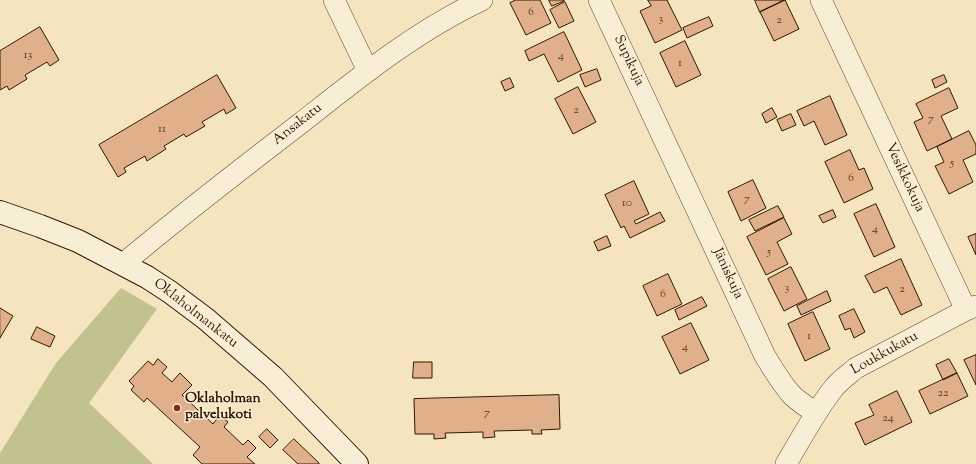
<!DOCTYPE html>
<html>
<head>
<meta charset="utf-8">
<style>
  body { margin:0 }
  canvas { display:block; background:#f5e5bf }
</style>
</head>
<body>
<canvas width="976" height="464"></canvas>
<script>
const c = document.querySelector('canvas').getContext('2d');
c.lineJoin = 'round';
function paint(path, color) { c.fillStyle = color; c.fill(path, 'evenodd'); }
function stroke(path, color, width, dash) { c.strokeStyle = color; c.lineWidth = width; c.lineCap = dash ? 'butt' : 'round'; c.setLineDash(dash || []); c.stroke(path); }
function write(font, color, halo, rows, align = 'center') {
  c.font = font + ' "Sorts Mill Goudy",serif'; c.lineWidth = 3; c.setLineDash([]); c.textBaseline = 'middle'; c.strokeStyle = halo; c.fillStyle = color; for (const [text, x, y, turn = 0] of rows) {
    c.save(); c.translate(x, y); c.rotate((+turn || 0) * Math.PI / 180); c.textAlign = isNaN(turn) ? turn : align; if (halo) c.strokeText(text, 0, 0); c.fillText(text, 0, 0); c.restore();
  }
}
const green = new Path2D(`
  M 121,288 L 157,309 L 89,403 L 153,464 L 0,464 L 0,453 L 56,363 Z`);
const building = new Path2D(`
  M 516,0 L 540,0 L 551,23 L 526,35 L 510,3 Z
  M 549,0 L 564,0 L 564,1 L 552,6 Z
  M 648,0 L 667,0 L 682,30 L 655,43 L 640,11 L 651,6 Z
  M 755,0 L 785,0 L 760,12 Z
  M 785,0 L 799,29 L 774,41 L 760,12 Z
  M 565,2 L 574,21 L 559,28 L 550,10 Z
  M 709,17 L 713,26 L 687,38 L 683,28 Z
  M 40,27 L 59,60 L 50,66 L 47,62 L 25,75 L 27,79 L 9,90 L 7,86 L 0,90 L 0,51 Z
  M 564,32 L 582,70 L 558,82 L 544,54 L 529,61 L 525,51 Z
  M 685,41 L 701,75 L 676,87 L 660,53 Z
  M 597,69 L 601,80 L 585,87 L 580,75 Z
  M 217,75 L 236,108 L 226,114 L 224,109 L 202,122 L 205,126 L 186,137 L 184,134 L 164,146 L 166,149 L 147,161 L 145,156 L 124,168 L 126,172 L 118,177 L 99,145 Z
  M 944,75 L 947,82 L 935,88 L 932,80 Z
  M 510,78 L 514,87 L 505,91 L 501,82 Z
  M 578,87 L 596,122 L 573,134 L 555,99 Z
  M 949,88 L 958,108 L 941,116 L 952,139 L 927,151 L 914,122 L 923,118 L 916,104 Z
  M 830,96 L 847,135 L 825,145 L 814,121 L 804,126 L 797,111 Z
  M 772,108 L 777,117 L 766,123 L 762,114 Z
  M 791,114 L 796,125 L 782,131 L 777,120 Z
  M 969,131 L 976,145 L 976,154 L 963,160 L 973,182 L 949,194 L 935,166 L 944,162 L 937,147 Z
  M 850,150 L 859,170 L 864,168 L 873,189 L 844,203 L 825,162 Z
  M 753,180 L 766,208 L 741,221 L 728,192 Z
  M 634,181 L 649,214 L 634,221 L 636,224 L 660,212 L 665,221 L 630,238 L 624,226 L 621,228 L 605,195 Z
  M 876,204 L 895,247 L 874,257 L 854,214 Z
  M 778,206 L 784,217 L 755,231 L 749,220 Z
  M 833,210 L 836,217 L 823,223 L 819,216 Z
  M 784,218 L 792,234 L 777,242 L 788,264 L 766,275 L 747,237 Z
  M 976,234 L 976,255 L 968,237 Z
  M 607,236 L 611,246 L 598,251 L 594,242 Z
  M 901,259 L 922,305 L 901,315 L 887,287 L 874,293 L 865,276 Z
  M 791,267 L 807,299 L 784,311 L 768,279 Z
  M 668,274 L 682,304 L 657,316 L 643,286 Z
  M 827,291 L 831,301 L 801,315 L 797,306 Z
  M 702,297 L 707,306 L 679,320 L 675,310 Z
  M 0,308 L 13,316 L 0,338 Z
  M 854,309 L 865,332 L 854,338 L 850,328 L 845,330 L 839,316 Z
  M 813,312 L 830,349 L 805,361 L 788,324 Z
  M 691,323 L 709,360 L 680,374 L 662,337 Z
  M 37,327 L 55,336 L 50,347 L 31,339 Z
  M 976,355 L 976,385 L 964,360 Z
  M 158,359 L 167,367 L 162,373 L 172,382 L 180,373 L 192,385 L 182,395 L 213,424 L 220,415 L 228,422 L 224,427 L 243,445 L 248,440 L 256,448 L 247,457 L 255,464 L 202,464 L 193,455 L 200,447 L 147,398 L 144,402 L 131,390 L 134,386 L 129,381 L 148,361 L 153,365 Z
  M 949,359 L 957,373 L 943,380 L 936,365 Z
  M 414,362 L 432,362 L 432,378 L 413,378 Z
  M 957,373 L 968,396 L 930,414 L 919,391 Z
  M 897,391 L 912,422 L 865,445 L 855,423 L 874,415 L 869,405 Z
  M 559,395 L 560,429 L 541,430 L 542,434 L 532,434 L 532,430 L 494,431 L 495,437 L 483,438 L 483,432 L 445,433 L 446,438 L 434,439 L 434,434 L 415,434 L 414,399 Z
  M 267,429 L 278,440 L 270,448 L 259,437 Z
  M 294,439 L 319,463 L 319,464 L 298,464 L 283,450 Z`);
const street = new Path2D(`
  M 334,0 L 368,71
  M 599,0 L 765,356 C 773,369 781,383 791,394 C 798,402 808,407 816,413
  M 821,0 L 966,310
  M 123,264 C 181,215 241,169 301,123 C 358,78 416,31 482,0
  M 786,464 C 801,439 815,412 833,389 C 839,381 848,375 856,368 L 966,310 L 976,306`);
const secondary = new Path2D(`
  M 0,212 L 40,226 L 78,241 L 147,277 L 170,292 L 206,319 L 273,377 L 357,464`);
const markers = [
  [177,408,4,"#8f2418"]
];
const numberNames = [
  ["6",531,13],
  ["3",661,20],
  ["2",779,21],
  ["13",28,56],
  ["4",561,57],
  ["1",680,64],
  ["2",576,111],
  ["7",931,120],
  ["11",162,130],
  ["5",952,164],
  ["6",851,179],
  ["7",747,200],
  ["10",627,204],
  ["4",875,230],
  ["5",769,253],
  ["3",787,289],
  ["2",902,290],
  ["6",663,295],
  ["1",809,337],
  ["4",685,348],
  ["22",943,394],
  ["7",487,414],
  ["24",888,419]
];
const streetNames = [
  ["Supikuja",628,61,65],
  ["Ansakatu",298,125,-38],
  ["Vesikkokuja",904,178,65],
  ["Jäniskuja",727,274,65],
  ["Oklaholmankatu",195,314,38],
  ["Loukkukatu",885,354,-29]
];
const poiNames = [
  ["Oklaholman",185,400],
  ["palvelukoti",185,416]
];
paint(green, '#c2c28e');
paint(building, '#dfb08a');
stroke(building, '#311702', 1);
stroke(street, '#624a31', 22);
stroke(secondary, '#311702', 24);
stroke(street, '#f8eed5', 21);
stroke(secondary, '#f8eed5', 22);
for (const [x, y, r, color] of markers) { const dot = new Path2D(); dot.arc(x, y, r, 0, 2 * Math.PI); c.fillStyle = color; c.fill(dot); stroke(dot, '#f8eed5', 1.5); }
write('12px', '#5c3d24', null, numberNames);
write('14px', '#311702', '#f8eed5', streetNames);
write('bold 14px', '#311702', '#f8eed5', poiNames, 'left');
</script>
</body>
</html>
